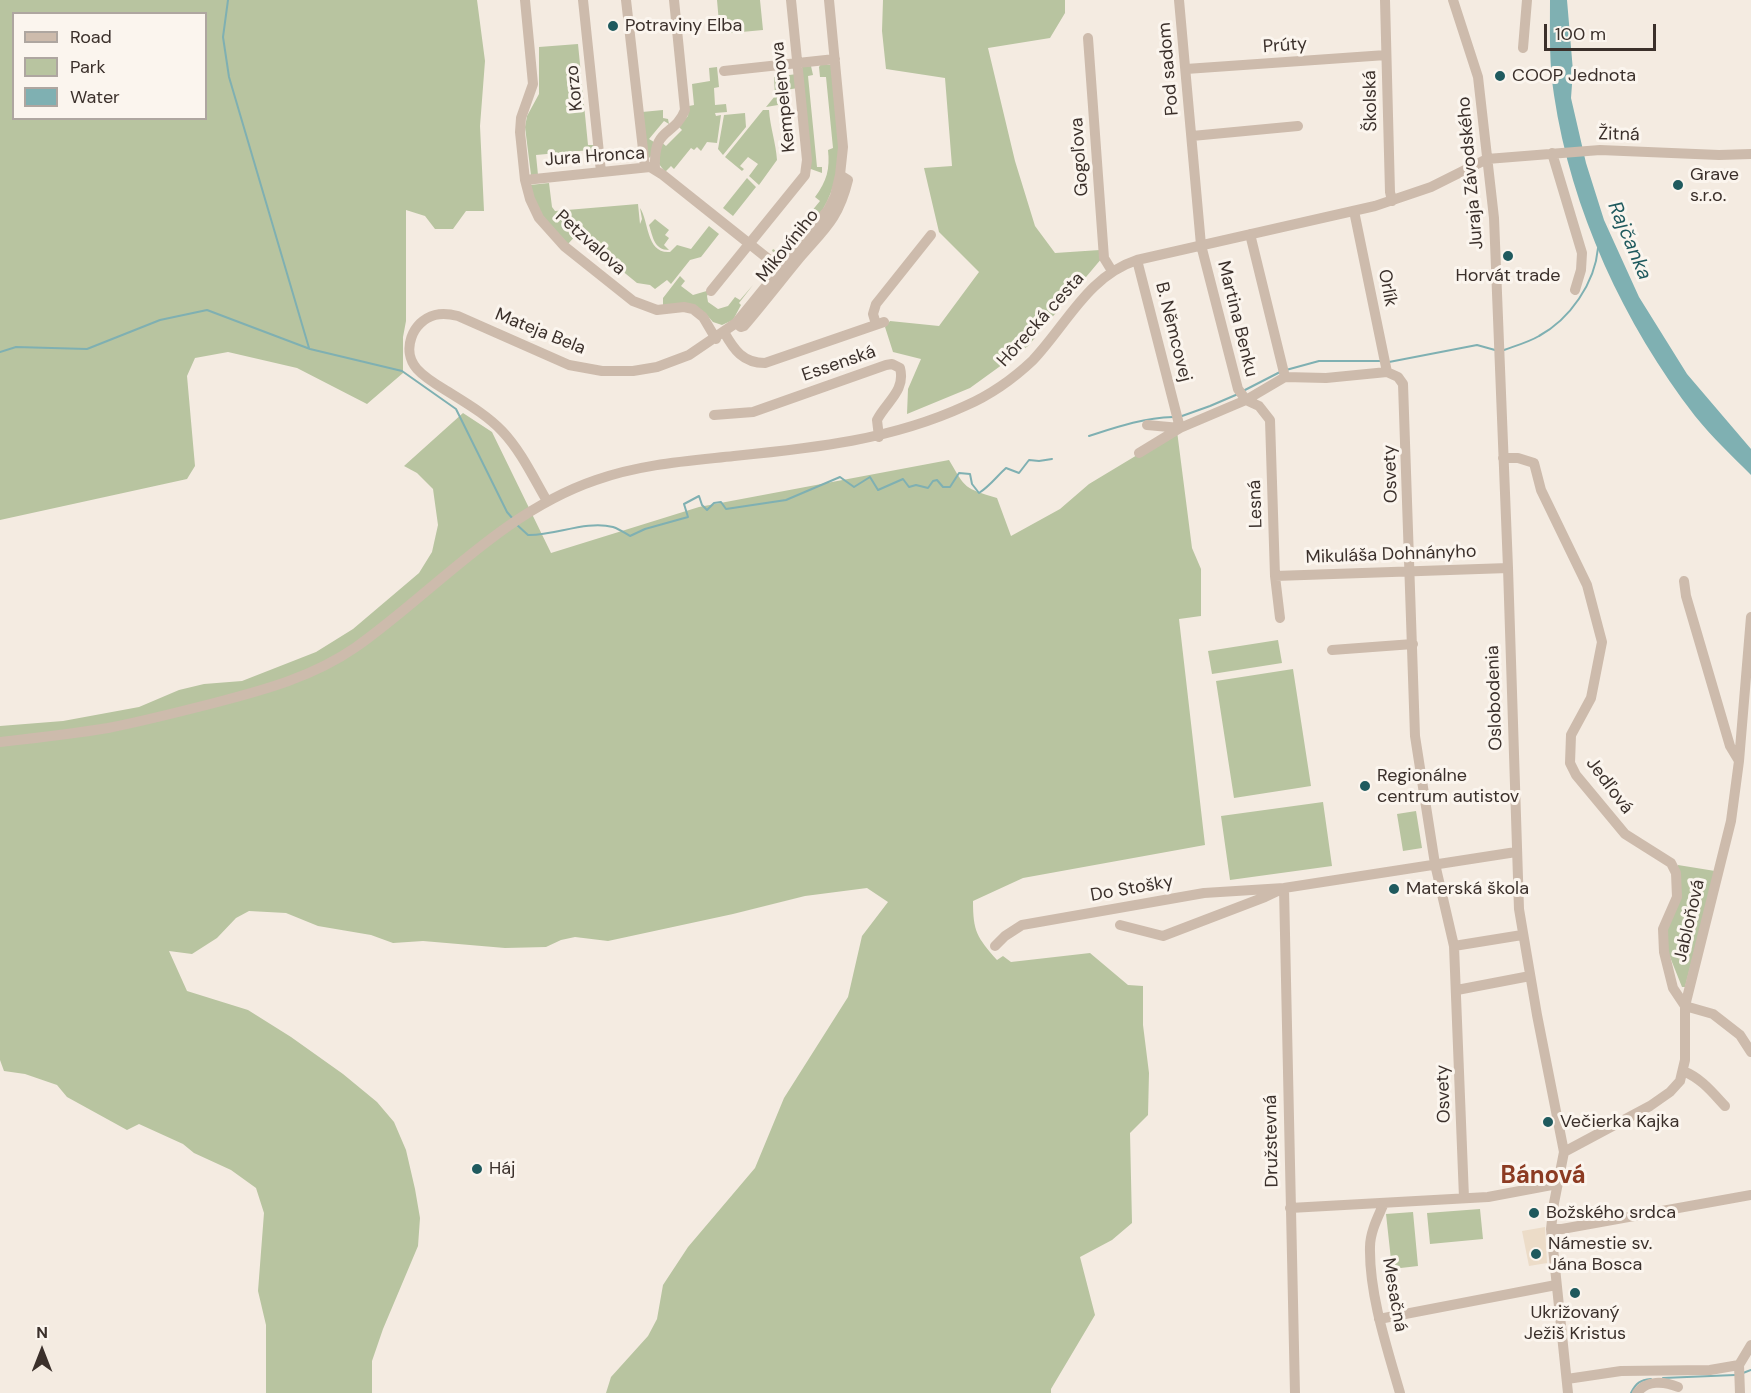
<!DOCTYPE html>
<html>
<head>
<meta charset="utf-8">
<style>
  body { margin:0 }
  #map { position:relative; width:1751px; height:1393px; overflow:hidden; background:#f4ebe1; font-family:"DM Sans",sans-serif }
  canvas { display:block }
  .legend { position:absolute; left:12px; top:12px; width:195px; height:108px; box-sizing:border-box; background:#fbf5ee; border:2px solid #aea6a0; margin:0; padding:8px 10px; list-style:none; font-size:18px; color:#3b302b }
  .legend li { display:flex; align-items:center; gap:12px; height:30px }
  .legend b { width:30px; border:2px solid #aea6a0 }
  .north { position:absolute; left:12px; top:1321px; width:60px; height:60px; -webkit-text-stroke:4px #fbf5ee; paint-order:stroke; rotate:0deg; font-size:16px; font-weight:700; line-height:24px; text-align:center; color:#3b302b }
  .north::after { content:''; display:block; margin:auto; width:21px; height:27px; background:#3b302b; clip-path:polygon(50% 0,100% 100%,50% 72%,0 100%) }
  .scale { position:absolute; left:1544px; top:24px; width:112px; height:27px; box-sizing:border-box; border:3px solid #3b302b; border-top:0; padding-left:8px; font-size:18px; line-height:21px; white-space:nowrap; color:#3b302b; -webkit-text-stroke:4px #fbf5ee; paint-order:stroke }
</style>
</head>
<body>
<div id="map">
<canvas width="1751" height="1393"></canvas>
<ul class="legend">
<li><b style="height:8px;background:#cdbbac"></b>Road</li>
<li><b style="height:16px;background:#b8c4a0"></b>Park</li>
<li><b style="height:16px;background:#7fb0b2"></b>Water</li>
</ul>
<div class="north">N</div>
<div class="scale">100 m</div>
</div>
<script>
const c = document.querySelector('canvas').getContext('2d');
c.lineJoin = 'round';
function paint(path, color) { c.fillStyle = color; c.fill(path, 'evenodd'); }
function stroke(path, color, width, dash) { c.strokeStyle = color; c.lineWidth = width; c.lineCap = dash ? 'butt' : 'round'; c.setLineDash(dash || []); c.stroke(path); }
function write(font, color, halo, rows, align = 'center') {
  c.font = font + ' "DM Sans",sans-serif'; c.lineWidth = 6; c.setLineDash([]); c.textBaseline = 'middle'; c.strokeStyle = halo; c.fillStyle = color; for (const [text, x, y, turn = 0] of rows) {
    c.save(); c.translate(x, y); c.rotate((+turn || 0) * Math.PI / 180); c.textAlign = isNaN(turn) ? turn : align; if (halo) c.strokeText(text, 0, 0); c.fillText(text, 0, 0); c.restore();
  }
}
const green = new Path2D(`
  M 0,0 L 477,0 L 485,61 L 480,126 L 484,211 L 466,211 L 453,229 L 435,229 L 425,216 L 406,210 L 406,321 L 403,337 L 403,373 L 367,404 L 297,368 L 228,352 L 195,358 L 187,376 L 195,466 L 187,479 L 0,520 ZM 14,14 L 206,14 L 206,118 L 14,118 Z
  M 717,0 L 760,0 L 763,30 L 720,34 Z
  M 883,0 L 1065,0 L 1065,13 L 1050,38 L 988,48 L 1015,161 L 1035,226 L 1055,253 L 1100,250 L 1102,258 L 1028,346 L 970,388 L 907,414 L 908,389 L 921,359 L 893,352 L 885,327 L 890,321 L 939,326 L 979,272 L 939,232 L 924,168 L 952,166 L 945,78 L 886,69 L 882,31 Z
  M 578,44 L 588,145 L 594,145 L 595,155 L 591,156 L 590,150 L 536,155 L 538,175 L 531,175 L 525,127 L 527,116 L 539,94 L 539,47 Z
  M 821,64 L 831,65 C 836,110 849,167 823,209 L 785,256 L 779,255 L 772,251 L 773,249 L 778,252 L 820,201 L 815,197 C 827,181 830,169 828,150 L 833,148 L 826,77 L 820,77 L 819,67 Z
  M 811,66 L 813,75 L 808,76 L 817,167 L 822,167 L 822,173 L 808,168 L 802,67 Z
  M 717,67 L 719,87 L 714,88 L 715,105 L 726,104 L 727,112 L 715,113 L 716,116 L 721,115 L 717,143 L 707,142 L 701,151 L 697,147 L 694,150 L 691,148 L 674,169 L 671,166 L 665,172 L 659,164 L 661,142 L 666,146 L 682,130 L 678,126 L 688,116 L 689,106 L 694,105 L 692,84 L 710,81 L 709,68 Z
  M 797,74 L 798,88 L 779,91 L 780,102 L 777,102 L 778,105 L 766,107 L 775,96 L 774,77 Z
  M 663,110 L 663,118 L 668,119 L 669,124 L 664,121 L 649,139 L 654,142 L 651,156 L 648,159 L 642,112 Z
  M 763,110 L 769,110 C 770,127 776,143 777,160 L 759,185 L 749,176 L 758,164 L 748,157 L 740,166 L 744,169 L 742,171 L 725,157 Z
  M 745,113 L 746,127 L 723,155 L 718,149 L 724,115 Z
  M 747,178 L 756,187 L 733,216 L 723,208 Z
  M 549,183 L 552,207 L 555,211 L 638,204 L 640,224 L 642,219 L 640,208 C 649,221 646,254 670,252 L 677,245 L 691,249 L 709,226 L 719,234 L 701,257 L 690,260 L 671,284 L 667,280 L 655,289 L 650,285 L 637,283 L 577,234 L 568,244 L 538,211 L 530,185 Z
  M 655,219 L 669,230 L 665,235 L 669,238 L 664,245 L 669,250 C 654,250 653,237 649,225 Z
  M 680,276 L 685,281 L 681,286 L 693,295 L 710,290 L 707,296 L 708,302 L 718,309 L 728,306 L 735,297 L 740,300 L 753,285 L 739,303 L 741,305 L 733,320 L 722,325 L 713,322 L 704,312 L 663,307 L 663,298 Z
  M 463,413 L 492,432 L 551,553 L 699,507 L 949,460 C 966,489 964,488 997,498 L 1011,536 L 1060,509 L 1089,484 L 1177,431 L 1192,548 L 1201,569 L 1201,616 L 1179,619 L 1205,845 L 1023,878 L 973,901 C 973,932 977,937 997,960 L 1003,956 L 1011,962 L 1090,953 L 1128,985 L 1143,986 L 1143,1025 L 1149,1073 L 1148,1115 L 1130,1133 L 1132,1223 L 1112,1240 L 1080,1257 L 1095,1315 L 1051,1389 L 1051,1393 L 606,1393 L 611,1377 L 648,1336 L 657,1319 L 663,1285 L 688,1247 L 755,1168 L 784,1098 L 848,997 L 862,936 L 888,902 L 867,888 L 805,896 L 733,914 L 608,941 L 575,937 L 561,940 L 546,947 L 505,948 L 423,941 L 393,943 L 371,935 L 318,926 L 286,913 L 249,911 L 236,918 L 217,938 L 192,954 L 169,951 L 187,991 L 248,1010 L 291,1037 L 343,1074 L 377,1102 L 394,1122 L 406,1150 L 415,1189 L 420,1218 L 418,1246 L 383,1329 L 372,1361 L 372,1393 L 266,1393 L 266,1325 L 258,1291 L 264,1213 L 256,1188 L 231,1170 L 194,1153 L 183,1144 L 139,1124 L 127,1130 L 67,1097 L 57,1085 L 25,1074 L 4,1071 L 0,1060 L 0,726 L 63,721 L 139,707 L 179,690 L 204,684 L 242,681 L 316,652 L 353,629 L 419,573 L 432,552 L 438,525 L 433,489 L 417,473 L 404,466 Z
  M 1278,640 L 1282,663 L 1212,674 L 1208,651 Z
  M 1293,669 L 1311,786 L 1234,798 L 1216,681 Z
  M 1323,802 L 1332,866 L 1230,880 L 1221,816 Z
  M 1416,811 L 1422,848 L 1403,851 L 1397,814 Z
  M 1678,865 L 1715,871 L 1685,987 L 1682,987 L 1668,952 L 1668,923 Z
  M 1480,1209 L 1483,1239 L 1430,1244 L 1427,1213 Z
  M 1413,1212 L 1418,1266 L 1392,1269 L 1386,1214 Z`);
const plaza = new Path2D(`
  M 1545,1227 L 1547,1263 L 1529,1266 L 1522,1231 Z`);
const water = new Path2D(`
  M 1550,0 L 1567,0 L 1573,71 L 1571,98 L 1586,163 L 1604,220 L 1639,297 L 1687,374 L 1751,449 L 1751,475 C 1732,456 1712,437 1695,416 C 1624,324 1571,210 1554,95 C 1549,64 1550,32 1550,0 Z`);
const stream = new Path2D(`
  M 228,0 L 223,37 L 229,77 L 309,348
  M 1504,350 C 1515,346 1529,342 1539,336 C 1570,319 1595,283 1598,248
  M 0,352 L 16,347 L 87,349 L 160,320 L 207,310 L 310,349 L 402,371 L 456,409 L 507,512 L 513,519
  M 1389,362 L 1477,345 L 1495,350
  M 1286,370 L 1319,361 L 1381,361
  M 1243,391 L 1280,372
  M 1182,416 L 1210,406 L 1238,394
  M 1089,436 C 1117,427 1143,418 1173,417
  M 516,524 L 528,535 C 554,536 586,520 613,527 C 619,529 625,533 630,536 L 645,529 L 688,517 L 684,504 L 699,496 L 702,505 L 707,510 L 714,503 L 721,502 L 726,509 L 786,500 L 840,477 L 854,487 L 870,477 L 878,490 L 903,479 L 909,487 L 916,485 L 928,488 L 933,481 L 937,480 L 943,487 L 950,487 L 959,473 L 970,474 L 972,484 L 979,493 C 990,486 997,476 1006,468 L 1019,473 L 1029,460 L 1039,461 L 1052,459
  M 1743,1373 L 1751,1370
  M 1663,1378 L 1735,1375
  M 1631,1393 C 1636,1383 1640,1380 1651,1379`);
const minor = new Path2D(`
  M 525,0 L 533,84 L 521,118 L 520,132 L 525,180 L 530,199 L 539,218 L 564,246 L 633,301 L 657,310 L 684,307 L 693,309 L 703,317 L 716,339
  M 583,0 L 601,172
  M 626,0 L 645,167
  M 1179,0 L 1201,245 L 1238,389 L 1246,400 L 1259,406 L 1270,420 L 1275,576 L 1280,618
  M 1385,0 L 1390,192 L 1392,201
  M 1453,0 L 1478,77 L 1494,218 L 1508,568 L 1519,909 L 1537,1015 L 1564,1152 L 1554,1203 L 1551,1229 L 1568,1393
  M 1088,38 L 1104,258 L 1112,271
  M 1523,48 L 1527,0
  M 1186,69 L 1386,55
  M 724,71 L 835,59
  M 1192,136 L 1298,126
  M 1552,153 L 1582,253 L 1581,270 L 1575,290
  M 655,169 C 653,125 674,138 685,110 L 674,0
  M 525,180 L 650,167 L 663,175 L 781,269
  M 1354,211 L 1387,372
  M 1250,234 L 1285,377
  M 1137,260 L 1180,428 L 1147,425
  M 711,291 L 805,175 L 807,160 L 791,0
  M 736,323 L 741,327 L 744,326 C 762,305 779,283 797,261 C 823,230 838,221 848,180 L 840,175
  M 876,324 L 873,314 L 876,304 L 931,235
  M 724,332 C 734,350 743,363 765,363 L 884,322
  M 714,415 L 753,412 L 886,365 L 892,364 L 900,368 C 906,391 886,402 877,420 L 879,437
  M 1139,453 L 1180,428 L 1246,400 L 1285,377 L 1326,378 L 1387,372 L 1398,377 L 1403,384 L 1415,736 L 1435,864 L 1454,946 L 1464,1198
  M 1503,458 L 1518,458 L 1534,463 L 1541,490 L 1587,585 L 1602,642 L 1591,698 L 1571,735 L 1570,763 L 1576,775 L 1625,834 L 1671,863 L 1676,873 L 1677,897 L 1663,929 L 1664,952 L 1673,988 L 1685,1006 L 1685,1060 L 1680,1081 L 1670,1092 L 1650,1106 L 1564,1152
  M 547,501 C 533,477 521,451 502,431 C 487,415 466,403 447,391 C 437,385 425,378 417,369 C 401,351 412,321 435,315 C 443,313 450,314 458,316 L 569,365 L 602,371 L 633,371 L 657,367 L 689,355 L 736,323 L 828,210 L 835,196 L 840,175 L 843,147 L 829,0
  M 1275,576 L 1508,568
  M 1684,581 L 1686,596 L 1730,746 L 1739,761
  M 1751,617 L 1739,761 L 1731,821 L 1685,1006 L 1713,1014 L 1740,1035 L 1751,1052
  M 1332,650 L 1413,644
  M 0,742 C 36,738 72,734 108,728 C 144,721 179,712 214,703 C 264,690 313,677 356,647 C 435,591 502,512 596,480 C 641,464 688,461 734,456 C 814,448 891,440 965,406 C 990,395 1013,379 1033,360 C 1067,324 1088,276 1137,260 L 1375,206 L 1431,187 L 1487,159 L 1600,150 L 1719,155 L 1751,154
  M 1120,925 L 1163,936 L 1265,897 L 1284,888 L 1295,1393
  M 995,946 L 1005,936 L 1022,925 L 1204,893 L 1284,888 L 1516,852
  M 1454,946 L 1522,935
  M 1457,990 L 1530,976
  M 1683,1071 C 1701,1078 1712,1092 1725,1106
  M 1384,1203 C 1378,1217 1370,1232 1370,1247 C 1369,1294 1387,1348 1400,1393
  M 1290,1208 L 1488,1197 L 1557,1184
  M 1551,1229 L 1562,1229 L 1751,1195
  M 1379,1319 L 1556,1285
  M 1739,1365 L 1740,1393
  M 1739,1365 L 1751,1345
  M 1567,1379 L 1621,1371 L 1710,1370 L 1739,1365
  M 1637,1393 C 1646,1380 1664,1381 1678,1387`);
const markers = [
  [613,26,6,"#1f5a5e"],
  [1500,76,6,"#1f5a5e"],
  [1678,185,6,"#1f5a5e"],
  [1508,256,6,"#1f5a5e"],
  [1365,786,6,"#1f5a5e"],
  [1394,889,6,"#1f5a5e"],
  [1548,1122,6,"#1f5a5e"],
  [477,1169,6,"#1f5a5e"],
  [1534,1213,6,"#1f5a5e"],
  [1536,1254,6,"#1f5a5e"],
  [1575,1293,6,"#1f5a5e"]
];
const poiNames = [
  ["Potraviny Elba",625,26],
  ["COOP Jednota",1512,76],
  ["Grave",1690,175],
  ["s.r.o.",1690,196],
  ["Horvát trade",1508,276,"center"],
  ["Regionálne",1377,776],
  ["centrum autistov",1377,797],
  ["Materská škola",1406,889],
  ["Večierka Kajka",1560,1122],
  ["Háj",489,1169],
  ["Božského srdca",1546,1213],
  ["Námestie sv.",1548,1244],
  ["Jána Bosca",1548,1265],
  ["Ukrižovaný",1575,1313,"center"],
  ["Ježiš Kristus",1575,1334,"center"]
];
const streetNames = [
  ["Prúty",1285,46,-4],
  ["Pod sadom",1169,69,-95],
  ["Korzo",575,88,-96],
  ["Kempelenova",784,97,-96],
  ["Školská",1371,101,-91],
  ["Žitná",1619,135,1],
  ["Jura Hronca",595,157,-4],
  ["Gogoľova",1080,157,-94],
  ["Juraja Závodského",1471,173,-95],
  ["Petzvalova",590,243,42],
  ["Mikovíniho",788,246,-51],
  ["Orlík",1387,288,79],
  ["Martina Benku",1237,319,76],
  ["Hôrecká cesta",1041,320,-48],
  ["Mateja Bela",540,332,22],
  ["B. Němcovej",1173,332,76],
  ["Essenská",839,364,-19],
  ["Osvety",1391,474,-92],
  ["Lesná",1256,504,-92],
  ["Mikuláša Dohnányho",1391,555,-2],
  ["Oslobodenia",1495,698,-92],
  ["Jedľová",1609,786,53],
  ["Do Stošky",1132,889,-10],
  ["Jabloňová",1690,921,-77],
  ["Osvety",1444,1094,-92],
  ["Družstevná",1272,1141,-91],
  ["Mesačná",1394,1295,80]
];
const waterNames = [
  ["Rajčanka",1629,241,67]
];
const districtNames = [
  ["Bánová",1543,1177]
];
paint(green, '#b8c4a0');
paint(plaza, '#ecdcc8');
paint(water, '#7fb0b2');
stroke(stream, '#7fb0b2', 2);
stroke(minor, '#cdbbac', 10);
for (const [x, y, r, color] of markers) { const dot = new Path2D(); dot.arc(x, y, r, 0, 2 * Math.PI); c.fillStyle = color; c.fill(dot); stroke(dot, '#fbf5ee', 2); }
write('18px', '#3b302b', '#fbf5ee', poiNames, 'left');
write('18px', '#3b302b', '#fbf5ee', streetNames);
write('italic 20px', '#1f5a5e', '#fbf5ee', waterNames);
write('bold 24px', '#8c3b22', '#fbf5ee', districtNames);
</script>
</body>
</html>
